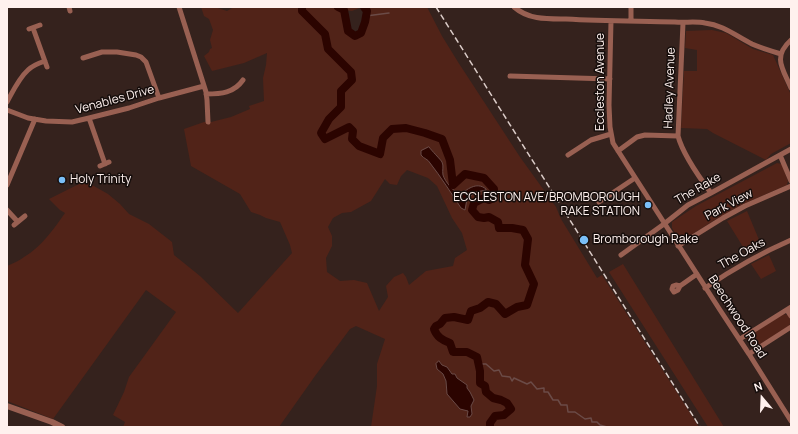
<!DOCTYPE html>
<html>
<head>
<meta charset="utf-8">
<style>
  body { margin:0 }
  #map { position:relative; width:798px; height:434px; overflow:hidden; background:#35221d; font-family:Manrope,sans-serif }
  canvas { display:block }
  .frame { position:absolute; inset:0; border:8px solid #fff1ee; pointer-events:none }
  .north { position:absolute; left:742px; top:378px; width:40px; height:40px; -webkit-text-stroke:3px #160e0c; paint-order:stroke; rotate:341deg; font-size:11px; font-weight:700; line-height:16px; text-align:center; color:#fff1ee }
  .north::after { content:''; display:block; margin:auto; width:14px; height:18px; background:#fff1ee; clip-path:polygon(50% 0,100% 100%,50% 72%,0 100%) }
</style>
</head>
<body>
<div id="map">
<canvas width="798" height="434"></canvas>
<div class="frame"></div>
<div class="north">N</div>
</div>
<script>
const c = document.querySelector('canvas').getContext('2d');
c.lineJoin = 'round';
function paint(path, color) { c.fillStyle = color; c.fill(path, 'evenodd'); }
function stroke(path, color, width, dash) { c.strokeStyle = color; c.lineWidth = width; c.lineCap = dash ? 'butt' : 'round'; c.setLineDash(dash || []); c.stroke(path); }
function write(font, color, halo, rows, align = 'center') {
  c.font = font + ' Manrope,sans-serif'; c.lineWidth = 3; c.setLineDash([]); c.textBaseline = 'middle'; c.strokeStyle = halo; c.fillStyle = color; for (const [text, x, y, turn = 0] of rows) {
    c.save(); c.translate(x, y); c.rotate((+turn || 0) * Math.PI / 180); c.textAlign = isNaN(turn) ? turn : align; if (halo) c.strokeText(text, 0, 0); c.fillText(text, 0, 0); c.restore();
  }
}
const green = new Path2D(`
  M 201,7 L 215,7 L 227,11 L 234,7 L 362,7 L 352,11 L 344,10 L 348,31 L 355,36 L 361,33 L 365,22 L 367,11 L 364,7 L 427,7 L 442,36 L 458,62 L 520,157 L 556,207 L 561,219 L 597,278 L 602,275 L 699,427 L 371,427 L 377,386 L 377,364 L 385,339 L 356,326 L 350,329 L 315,376 L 279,427 L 123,427 L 125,422 L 113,415 L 124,392 L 129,377 L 176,312 L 146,290 L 53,419 L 7,401 L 7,266 C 13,263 19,261 24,257 C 41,247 54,229 65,213 L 60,210 L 49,199 L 85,181 L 108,194 L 120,204 L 129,214 L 149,224 L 172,242 L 174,255 L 200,276 L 238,313 L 292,253 L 290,245 L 280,222 L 266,218 L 260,215 L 251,212 L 240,194 L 191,166 L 184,129 L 204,122 L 211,122 L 231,117 L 250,109 L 249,106 L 264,101 L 263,78 L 266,65 L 267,53 L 244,63 L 212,71 L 204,56 L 209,52 L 210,49 L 212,48 L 210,40 L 213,30 L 209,19 L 204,16 ZM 407,170 L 428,178 L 437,186 L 452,218 L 462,233 L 467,250 L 455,258 L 453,266 L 426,271 L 409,285 L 406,277 L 403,273 L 394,277 L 386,286 L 388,297 L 379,311 L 367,283 L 354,280 L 340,281 L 327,272 L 326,258 L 332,246 L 332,236 L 328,227 L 333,218 L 342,213 L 351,212 L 371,201 L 385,179 L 390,184 L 397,185 L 401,176 ZM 439,361 L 442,365 L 447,367 L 452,374 L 455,374 L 457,378 L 466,385 L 467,388 L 474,400 L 471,406 L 472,414 L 469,411 L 446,389 C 446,379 445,375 437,369 Z
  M 712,30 L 726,33 L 753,49 L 773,55 L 791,95 L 791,143 L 771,154 L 766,160 L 713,133 L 707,129 L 681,128 L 684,71 L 697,71 L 697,50 L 685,48 L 686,31 Z
  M 777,163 L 782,164 L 788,181 L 787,185 L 741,205 L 718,218 L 683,240 L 680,241 L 672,228 L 672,222 L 696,206 Z
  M 747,211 L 762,247 L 748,255 L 727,221 Z
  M 769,255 L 776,271 L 761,279 L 751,264 Z
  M 623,264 L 724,427 L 708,427 L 609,272 Z
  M 783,314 L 788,315 L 791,321 L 789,326 L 754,348 L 752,348 L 746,338 Z`);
const water = new Path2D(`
  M 429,147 C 431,150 441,160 442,162 C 444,166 442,170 443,175 C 445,182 453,190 459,195 C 467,190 476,181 486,189 L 486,190 L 476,192 L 467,199 L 465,210 L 461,208 C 451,193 441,177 430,163 C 428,159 424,159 421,155 L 421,151 Z
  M 439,361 L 442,365 L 447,367 L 452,374 L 455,374 L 457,378 L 467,385 L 467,388 L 470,392 L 474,400 L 471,406 L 472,414 L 470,417 L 467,417 L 468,411 L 460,409 L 447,394 L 446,381 L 443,374 L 437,369 L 436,364 Z`);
const stream = new Path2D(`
  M 366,16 L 389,13
  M 479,364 L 486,364 L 494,371 L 499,370 L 502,376 L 510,377 L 512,381 L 514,378 L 527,384 L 531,382 L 537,389 L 544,388 L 544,392 L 548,392 L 553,400 L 558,400 L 561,405 L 567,405 L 568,412 L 575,412 L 585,419 L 591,418 L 592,422 L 597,422 L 600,425 L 607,427`);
const river = new Path2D(`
  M 302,7 L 302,11 L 325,34 L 328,49 L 351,72 L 352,80 L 341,91 L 341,107 L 329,119 L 321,133 L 325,139 L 349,127 L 353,131 L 352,139 L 359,146 L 380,154 L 383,138 L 392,129 L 406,128 L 425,133 L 442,139 L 450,160 L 453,185 L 465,174 L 484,178 L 494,189 L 494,198 L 489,200 L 484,198 L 474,203 L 472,210 L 478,217 L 484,218 L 489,217 L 498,222 L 499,228 L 512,228 L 523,230 L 528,239 L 525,265 L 534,284 L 527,305 L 517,307 L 505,314 L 496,304 L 488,302 L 480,308 L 471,311 L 468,320 L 454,317 L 445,318 L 440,324 L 436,326 L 434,329 C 437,337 442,340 450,343 L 453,352 L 467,352 L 477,357 L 480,371 L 480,383 L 485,386 L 486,392 L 493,398 L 501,400 L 507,403 L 511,409 L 504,415 L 495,416 L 490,423 L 490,427
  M 338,7 L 344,10 L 348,31 L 355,36 L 361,33 L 365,22 L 367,11 L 364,7`);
const minor = new Path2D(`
  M 69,7 L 70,11
  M 179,7 L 206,92 L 207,100 L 208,122
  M 514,7 C 529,20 547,19 566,19 C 602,21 638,21 675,22 C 685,23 695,21 705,23 C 723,25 736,36 752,44 C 761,48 771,51 781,54
  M 631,20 L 631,7
  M 611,21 L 609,105 L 610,127 L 613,143 L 720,310 L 749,354 L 791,421
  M 683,23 L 678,136 C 683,155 699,177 711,193
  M 33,28 L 47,67
  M 29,29 L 40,25
  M 791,40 C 772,57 783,69 791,88
  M 83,58 L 102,52 L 117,52 L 136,55 L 141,57 L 146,62 L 159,98
  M 510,76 L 610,79
  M 206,94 C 221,94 234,93 243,80
  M 7,102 C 13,91 19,78 28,70 C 33,65 39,63 45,61
  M 7,110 L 28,118 L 46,121 L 72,122 L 89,118 L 129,108 L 159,98 L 204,86
  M 89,118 L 105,164
  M 618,151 L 637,137 L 645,135 L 678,136
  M 568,155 L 591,140 L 611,134
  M 780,155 L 791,181
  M 100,166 L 109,162
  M 7,185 L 35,119
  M 599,202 L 635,178
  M 7,210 L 18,222
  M 14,225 L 25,216
  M 678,246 L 723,218 L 745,206 L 791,186
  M 621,255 L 664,224 L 688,205 L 711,193 L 791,149
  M 680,286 L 676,285 L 673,286 L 672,289 L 674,292 L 678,290 L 680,286 L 697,274
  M 705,288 C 733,269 761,253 791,240
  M 787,310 L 791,316
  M 740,339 L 791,307
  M 749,354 L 791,327`);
const tertiary = new Path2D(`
  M 7,406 L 52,422 L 62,427`);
const rail = new Path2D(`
  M 436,7 L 700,427`);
const markers = [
  [62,180,4,"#7abff8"],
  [648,205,4,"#7abff8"],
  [584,240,5,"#7abff8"]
];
const streetNames = [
  ["Eccleston Avenue",601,82,-90],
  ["Hadley Avenue",670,88,-88],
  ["Venables Drive",115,100,-15],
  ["The Rake",698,189,-30],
  ["Park View",729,205,-28],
  ["The Oaks",742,254,-29],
  ["Beechwood Road",737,317,57]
];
const poiNames = [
  ["Holy Trinity",70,180],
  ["ECCLESTON AVE/BROMBOROUGH",640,198,"right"],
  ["RAKE STATION",640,212,"right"],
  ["Bromborough Rake",593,240]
];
paint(green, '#512318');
paint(water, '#2b0400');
stroke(water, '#6b4b47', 1);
stroke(stream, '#6b4b47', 1.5);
stroke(river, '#2b0400', 8);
stroke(minor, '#996052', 5);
stroke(tertiary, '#996052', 6);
stroke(rail, '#dbccc8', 1.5, [6, 3]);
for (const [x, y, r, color] of markers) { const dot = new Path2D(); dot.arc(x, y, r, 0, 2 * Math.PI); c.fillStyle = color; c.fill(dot); stroke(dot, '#160e0c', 1.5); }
write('12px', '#fff1ee', '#160e0c', streetNames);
write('12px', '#fff1ee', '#160e0c', poiNames, 'left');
</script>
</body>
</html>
